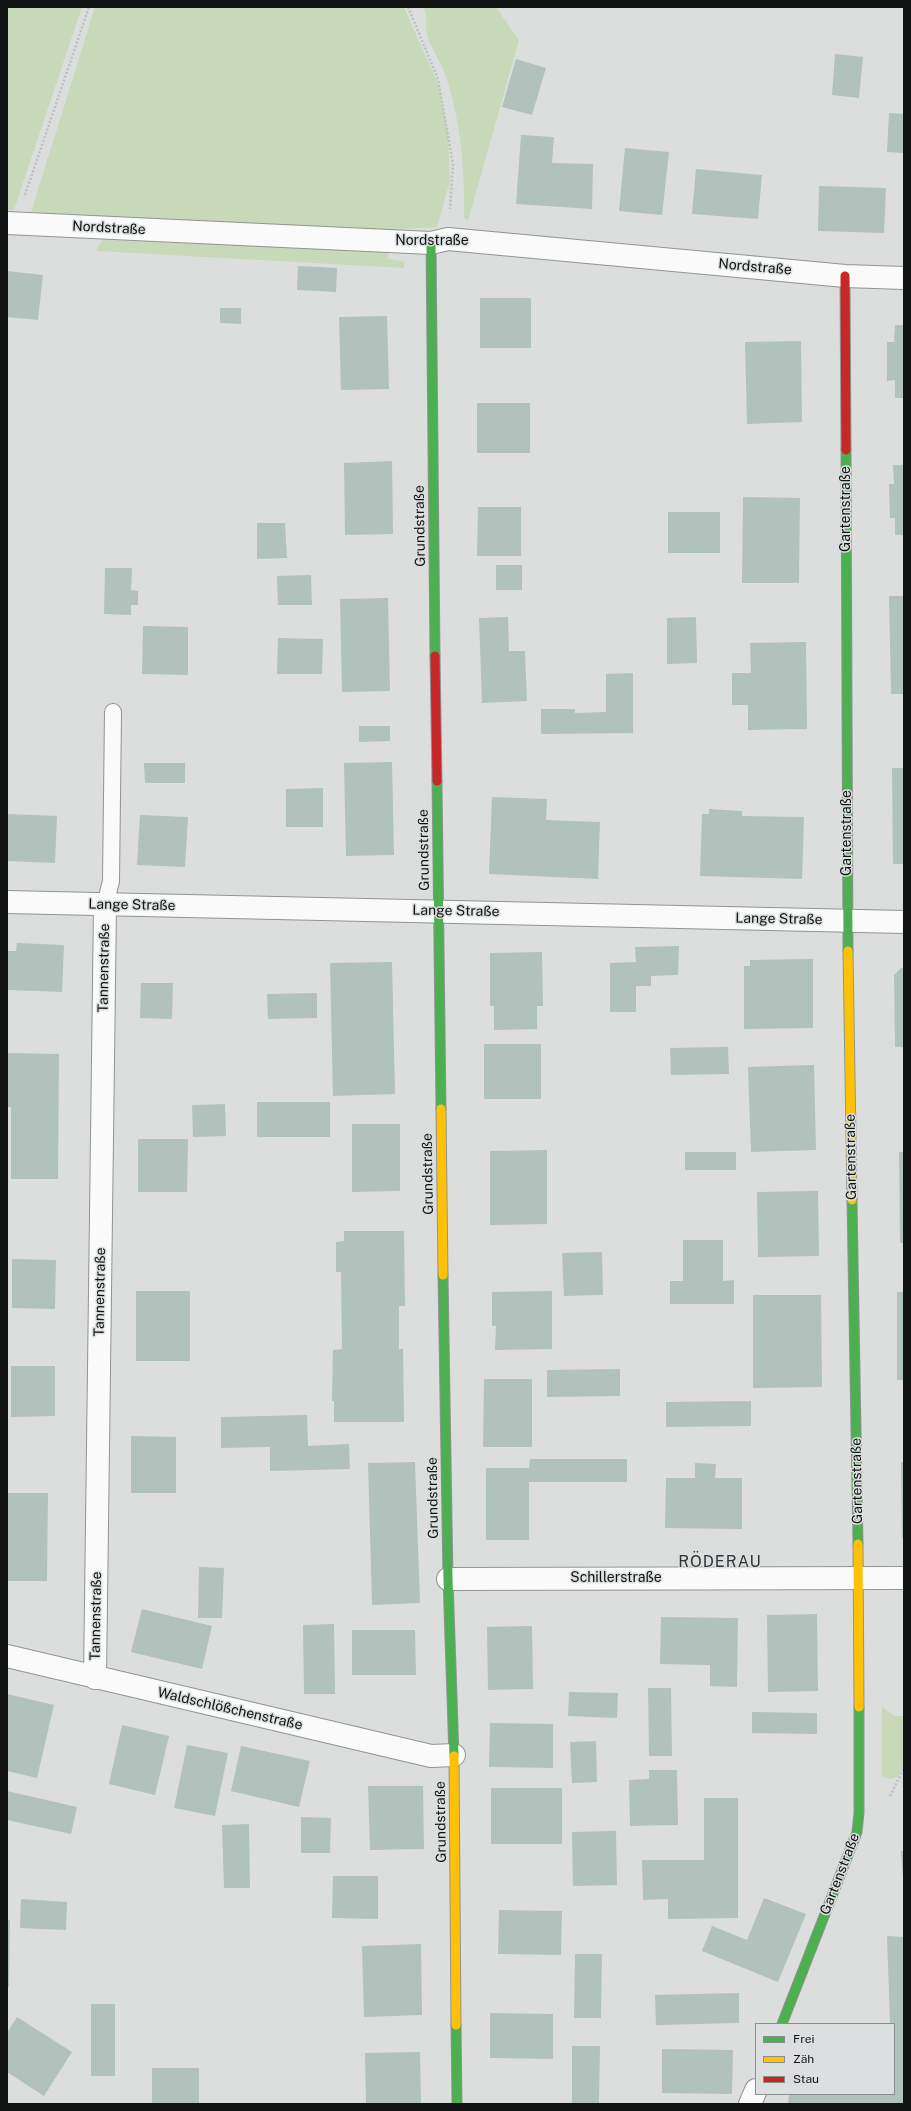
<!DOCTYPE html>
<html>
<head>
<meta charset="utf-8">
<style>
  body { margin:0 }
  #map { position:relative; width:911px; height:2111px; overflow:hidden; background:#dcdede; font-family:"Public Sans",sans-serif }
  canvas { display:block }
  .frame { position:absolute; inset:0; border:8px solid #111212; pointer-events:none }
  .legend { position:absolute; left:755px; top:2023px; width:140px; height:72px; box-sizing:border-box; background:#dbdfdf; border:1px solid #8a8d8d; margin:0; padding:5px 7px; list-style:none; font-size:12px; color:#111212 }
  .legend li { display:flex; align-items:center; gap:8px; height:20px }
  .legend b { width:20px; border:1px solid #8a8d8d }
</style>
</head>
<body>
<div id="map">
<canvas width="911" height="2111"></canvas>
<div class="frame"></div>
<ul class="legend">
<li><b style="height:5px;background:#4caf50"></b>Frei</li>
<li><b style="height:5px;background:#ffc107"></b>Zäh</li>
<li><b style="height:5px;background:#c62828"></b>Stau</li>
</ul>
</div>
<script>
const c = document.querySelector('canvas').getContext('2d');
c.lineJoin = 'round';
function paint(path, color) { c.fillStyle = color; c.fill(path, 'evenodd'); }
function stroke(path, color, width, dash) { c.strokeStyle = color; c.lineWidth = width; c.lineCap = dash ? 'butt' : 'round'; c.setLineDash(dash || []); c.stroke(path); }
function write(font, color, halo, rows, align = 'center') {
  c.font = font + ' "Public Sans",sans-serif'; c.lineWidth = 3; c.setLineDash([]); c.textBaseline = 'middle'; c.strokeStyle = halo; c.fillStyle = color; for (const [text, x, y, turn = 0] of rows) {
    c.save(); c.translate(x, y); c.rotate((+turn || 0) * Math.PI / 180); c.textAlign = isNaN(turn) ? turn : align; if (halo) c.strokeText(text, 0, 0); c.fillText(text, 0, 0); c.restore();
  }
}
const green = new Path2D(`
  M 7,7 L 82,7 L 14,210 L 7,210 Z
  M 95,7 L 404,7 L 439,86 L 448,131 L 450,181 L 437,227 L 390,230 L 125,218 L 31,212 Z
  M 423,7 L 496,7 L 519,40 L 468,221 L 464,218 C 465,173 461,126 448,82 C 443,65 431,50 427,34 C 424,24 429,16 423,7 Z
  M 102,240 L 389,251 L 388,259 L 404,261 L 404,268 L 96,251 Z
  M 882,1707 L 895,1716 L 904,1716 L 904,1764 L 898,1777 L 890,1779 L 882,1776 Z`);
const building = new Path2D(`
  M 835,54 L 863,57 L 859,98 L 832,95 Z
  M 516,59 L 546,68 L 532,115 L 502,107 Z
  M 889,113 L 904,114 L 904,153 L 887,152 Z
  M 521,135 L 554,137 L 552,163 L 593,164 L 592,209 L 516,204 Z
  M 625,148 L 669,152 L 662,215 L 619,211 Z
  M 696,169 L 762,175 L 758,219 L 692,214 Z
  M 819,186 L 886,188 L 884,233 L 818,231 Z
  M 298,266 L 337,268 L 336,292 L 297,290 Z
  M 7,271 L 43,275 L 38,320 L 7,317 Z
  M 480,298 L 531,298 L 531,348 L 480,348 Z
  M 220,308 L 241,308 L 241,324 L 220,323 Z
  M 387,316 L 389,389 L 341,390 L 339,317 Z
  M 895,325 L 904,325 L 904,398 L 895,398 L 895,380 L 887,381 L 887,342 L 894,342 Z
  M 801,341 L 802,422 L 747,424 L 745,342 Z
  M 477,403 L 530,403 L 530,453 L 477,453 Z
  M 392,461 L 393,534 L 345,535 L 344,463 Z
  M 893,465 L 904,465 L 904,535 L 895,535 L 895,518 L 890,518 L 889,484 L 894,484 Z
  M 743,497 L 800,498 L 799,583 L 742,583 Z
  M 478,507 L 521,507 L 521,556 L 477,556 Z
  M 668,512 L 720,512 L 720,553 L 668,553 Z
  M 257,523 L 285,523 L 287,558 L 257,559 Z
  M 496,565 L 522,565 L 522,590 L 496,590 Z
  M 105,568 L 132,568 L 131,590 L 138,591 L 138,605 L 131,605 L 131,615 L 104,614 Z
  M 311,575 L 312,605 L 278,605 L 277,576 Z
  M 889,596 L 904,596 L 904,694 L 891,694 Z
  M 388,598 L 390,691 L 342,692 L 340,599 Z
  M 508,617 L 509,651 L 525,651 L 527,701 L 482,703 L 479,618 Z
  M 696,617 L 697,663 L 667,664 L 667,618 Z
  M 143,626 L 188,627 L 188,675 L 142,674 Z
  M 278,638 L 323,639 L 322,674 L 277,674 Z
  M 806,642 L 807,729 L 748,730 L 748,705 L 732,705 L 732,673 L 751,673 L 750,643 Z
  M 633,673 L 633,733 L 541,734 L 541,709 L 575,709 L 575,713 L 606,712 L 606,674 Z
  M 359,726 L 390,726 L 390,741 L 359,742 Z
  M 392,762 L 394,855 L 346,856 L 344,763 Z
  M 144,763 L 185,763 L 185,783 L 145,783 Z
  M 892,768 L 904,768 L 904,864 L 893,864 Z
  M 323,788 L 323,827 L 286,827 L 286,789 Z
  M 492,797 L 547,799 L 546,820 L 600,822 L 598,879 L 489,874 Z
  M 709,809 L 742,811 L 742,816 L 804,817 L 802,879 L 700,876 L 702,814 L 709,814 Z
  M 7,814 L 57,816 L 55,863 L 7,861 Z
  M 140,815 L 188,817 L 185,867 L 137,865 Z
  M 17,943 L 64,945 L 62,992 L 7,990 L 7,951 L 16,951 Z
  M 679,946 L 678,975 L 651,976 L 651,986 L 636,986 L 636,1012 L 610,1012 L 610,963 L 636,962 L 635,947 Z
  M 542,952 L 543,1006 L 537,1006 L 537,1029 L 494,1030 L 494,1006 L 490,1006 L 490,953 Z
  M 813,959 L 813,1028 L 744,1029 L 744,966 L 750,966 L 750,960 Z
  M 392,962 L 395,1094 L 333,1096 L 330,963 Z
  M 901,968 L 904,968 L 904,1047 L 895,1047 L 894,975 Z
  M 141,983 L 173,983 L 172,1019 L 140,1018 Z
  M 317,993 L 317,1018 L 268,1019 L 267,994 Z
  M 484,1044 L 541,1044 L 541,1099 L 484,1099 Z
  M 728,1047 L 729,1074 L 671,1075 L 670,1048 Z
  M 7,1053 L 59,1054 L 58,1179 L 11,1179 L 11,1107 L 7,1107 Z
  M 814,1065 L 816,1150 L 751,1152 L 748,1067 Z
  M 257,1102 L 330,1102 L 330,1137 L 257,1137 Z
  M 225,1104 L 226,1136 L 193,1137 L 192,1105 Z
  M 352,1124 L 400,1124 L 400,1191 L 352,1192 Z
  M 138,1139 L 188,1139 L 187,1192 L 138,1192 Z
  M 547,1150 L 547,1224 L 490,1225 L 490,1151 Z
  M 685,1152 L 736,1152 L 736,1170 L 685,1170 Z
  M 899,1152 L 904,1152 L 904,1243 L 900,1243 Z
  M 818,1191 L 819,1256 L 758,1257 L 757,1192 Z
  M 344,1231 L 404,1231 L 405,1306 L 399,1306 L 399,1349 L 403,1349 L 404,1422 L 334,1422 L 334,1401 L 332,1401 L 333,1350 L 342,1349 L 341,1272 L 336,1272 L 336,1242 L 344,1241 Z
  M 683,1240 L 723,1240 L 723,1281 L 734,1280 L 734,1304 L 670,1304 L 670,1281 L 683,1281 Z
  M 602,1252 L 603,1295 L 564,1296 L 562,1253 Z
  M 12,1259 L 56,1260 L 55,1309 L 12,1308 Z
  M 136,1291 L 190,1291 L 190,1361 L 136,1361 Z
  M 552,1291 L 552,1349 L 495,1350 L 496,1326 L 492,1326 L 492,1292 Z
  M 897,1292 L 904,1292 L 904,1380 L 897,1380 Z
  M 753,1295 L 821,1295 L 822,1387 L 753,1388 Z
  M 11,1366 L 55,1366 L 55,1416 L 11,1417 Z
  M 620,1369 L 620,1396 L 547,1397 L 547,1370 Z
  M 484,1379 L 532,1379 L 532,1447 L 483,1447 Z
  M 751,1401 L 751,1426 L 666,1427 L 666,1402 Z
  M 307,1415 L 308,1446 L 349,1444 L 350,1469 L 270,1471 L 270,1447 L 221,1448 L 221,1417 Z
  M 131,1436 L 176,1437 L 176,1493 L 131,1493 Z
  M 530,1459 L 627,1459 L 627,1482 L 529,1482 L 529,1540 L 486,1540 L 486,1468 L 529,1468 Z
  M 415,1462 L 420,1603 L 372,1605 L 368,1463 Z
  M 901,1462 L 904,1462 L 904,1538 L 902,1538 Z
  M 695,1463 L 716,1464 L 715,1478 L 742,1478 L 742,1529 L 665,1528 L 666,1478 L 695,1478 Z
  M 7,1493 L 48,1493 L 47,1581 L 7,1581 Z
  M 199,1567 L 224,1568 L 222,1618 L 198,1618 Z
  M 142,1609 L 212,1626 L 202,1669 L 131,1652 Z
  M 817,1614 L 818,1691 L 768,1692 L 767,1615 Z
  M 661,1617 L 738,1618 L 737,1687 L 710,1686 L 710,1665 L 660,1664 Z
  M 334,1624 L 335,1694 L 304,1694 L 303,1625 Z
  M 532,1626 L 533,1689 L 488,1690 L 487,1627 Z
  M 352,1630 L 415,1630 L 416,1675 L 352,1675 Z
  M 648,1688 L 671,1688 L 672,1756 L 649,1756 Z
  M 569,1692 L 618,1693 L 617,1718 L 568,1716 Z
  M 7,1694 L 54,1705 L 37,1778 L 7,1771 Z
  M 752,1712 L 817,1713 L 817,1734 L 752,1733 Z
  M 490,1723 L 553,1724 L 553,1768 L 489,1767 Z
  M 122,1725 L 169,1736 L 155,1795 L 109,1784 Z
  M 596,1741 L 597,1782 L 572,1783 L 570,1742 Z
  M 187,1745 L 228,1753 L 215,1816 L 174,1808 Z
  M 241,1746 L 310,1761 L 299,1807 L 231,1791 Z
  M 649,1770 L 677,1770 L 678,1825 L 630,1826 L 629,1780 L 649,1779 Z
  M 368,1786 L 423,1786 L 424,1849 L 370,1850 Z
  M 491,1788 L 562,1788 L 562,1844 L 491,1844 Z
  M 7,1791 L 77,1807 L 71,1834 L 7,1820 Z
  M 704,1798 L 738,1798 L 738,1918 L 668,1919 L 668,1899 L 643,1900 L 642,1860 L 704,1860 Z
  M 301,1817 L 331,1818 L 330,1853 L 301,1853 Z
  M 249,1824 L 250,1888 L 224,1888 L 222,1825 Z
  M 616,1831 L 617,1885 L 573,1886 L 572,1832 Z
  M 901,1851 L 904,1851 L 904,1878 L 903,1878 Z
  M 333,1876 L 378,1876 L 378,1919 L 332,1918 Z
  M 764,1898 L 806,1914 L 778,1982 L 702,1951 L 712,1926 L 747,1940 Z
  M 21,1899 L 67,1902 L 66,1930 L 20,1928 Z
  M 499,1910 L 562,1911 L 561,1955 L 498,1954 Z
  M 7,1920 L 10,1920 L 9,1987 L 7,1987 Z
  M 887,1936 L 904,1937 L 904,2104 L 788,2104 L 789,2094 L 894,2094 L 894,2024 L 890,2024 Z
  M 421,1944 L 422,2015 L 364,2017 L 362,1946 Z
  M 575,1954 L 602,1954 L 601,2018 L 574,2018 Z
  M 739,1993 L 739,2023 L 656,2025 L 655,1995 Z
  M 91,2004 L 115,2004 L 115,2076 L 91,2076 Z
  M 490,2013 L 553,2014 L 553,2059 L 490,2058 Z
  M 17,2017 L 72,2052 L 44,2096 L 7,2072 L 7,2033 Z
  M 572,2046 L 600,2046 L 599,2104 L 572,2104 Z
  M 662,2049 L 733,2050 L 732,2094 L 662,2093 Z
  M 420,2052 L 421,2104 L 366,2104 L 365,2053 Z
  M 152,2068 L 199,2068 L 199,2104 L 152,2104 Z`);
const path = new Path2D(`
  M 408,7 L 438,79 L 453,164 L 450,209
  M 25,195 L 89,7
  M 890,1796 L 904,1768`);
const lane = new Path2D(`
  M 105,905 L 111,881 L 113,712`);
const street = new Path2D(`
  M 7,223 L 431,243 L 448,239 L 845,276 L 904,278
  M 7,902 L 904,922
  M 448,1579 L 904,1578
  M 7,1656 L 431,1756 L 454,1755
  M 95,1678 L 105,905
  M 750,2104 L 756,2090`);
const fast = new Path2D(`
  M 431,243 L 435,656
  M 846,450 L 848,951
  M 437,781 L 441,1109
  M 852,1200 L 858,1544
  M 443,1275 L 448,1579 L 454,1756
  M 782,2024 L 857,1832 L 859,1813 L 859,1707
  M 456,2025 L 457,2104`);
const slow = new Path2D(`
  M 848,951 L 852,1200
  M 441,1109 L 443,1275
  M 858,1544 L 859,1707
  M 454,1756 L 456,2025`);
const jam = new Path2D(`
  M 845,276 L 846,450
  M 435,656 L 437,781`);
const streetNames = [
  ["Nordstraße",109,228,3],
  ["Nordstraße",432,241],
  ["Nordstraße",755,267,5],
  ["Gartenstraße",846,509,-90],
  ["Grundstraße",420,526,-91],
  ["Gartenstraße",847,833,-90],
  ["Grundstraße",424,850,-91],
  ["Lange Straße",132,905,1],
  ["Lange Straße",456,911,1],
  ["Lange Straße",779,919,1],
  ["Tannenstraße",104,968,-89],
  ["Gartenstraße",851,1157,-91],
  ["Grundstraße",428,1174,-91],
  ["Tannenstraße",100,1292,-89],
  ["Gartenstraße",857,1481,-91],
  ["Grundstraße",433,1498,-91],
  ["Schillerstraße",616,1578],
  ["Tannenstraße",96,1616,-89],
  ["Waldschlößchenstraße",230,1709,13],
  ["Grundstraße",441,1822,-91],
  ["Gartenstraße",840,1874,-69]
];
const quarterNames = [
  ["RÖDERAU",720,1562]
];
paint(green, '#c8d9b9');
paint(building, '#b1c1bb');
stroke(lane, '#929393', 18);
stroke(street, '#929393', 24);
stroke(fast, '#929393', 11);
stroke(slow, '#929393', 11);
stroke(jam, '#929393', 11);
stroke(path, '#bebfbf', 2.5, [2, 2]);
stroke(lane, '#fafafa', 16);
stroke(street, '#fafafa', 22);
stroke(fast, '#4caf50', 9);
stroke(slow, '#ffc107', 9);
stroke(jam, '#c62828', 9);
write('14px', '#111212', '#dbdfdf', streetNames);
c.letterSpacing = '1px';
write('16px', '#2f3333', '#dbdfdf', quarterNames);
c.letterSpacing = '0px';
</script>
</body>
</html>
